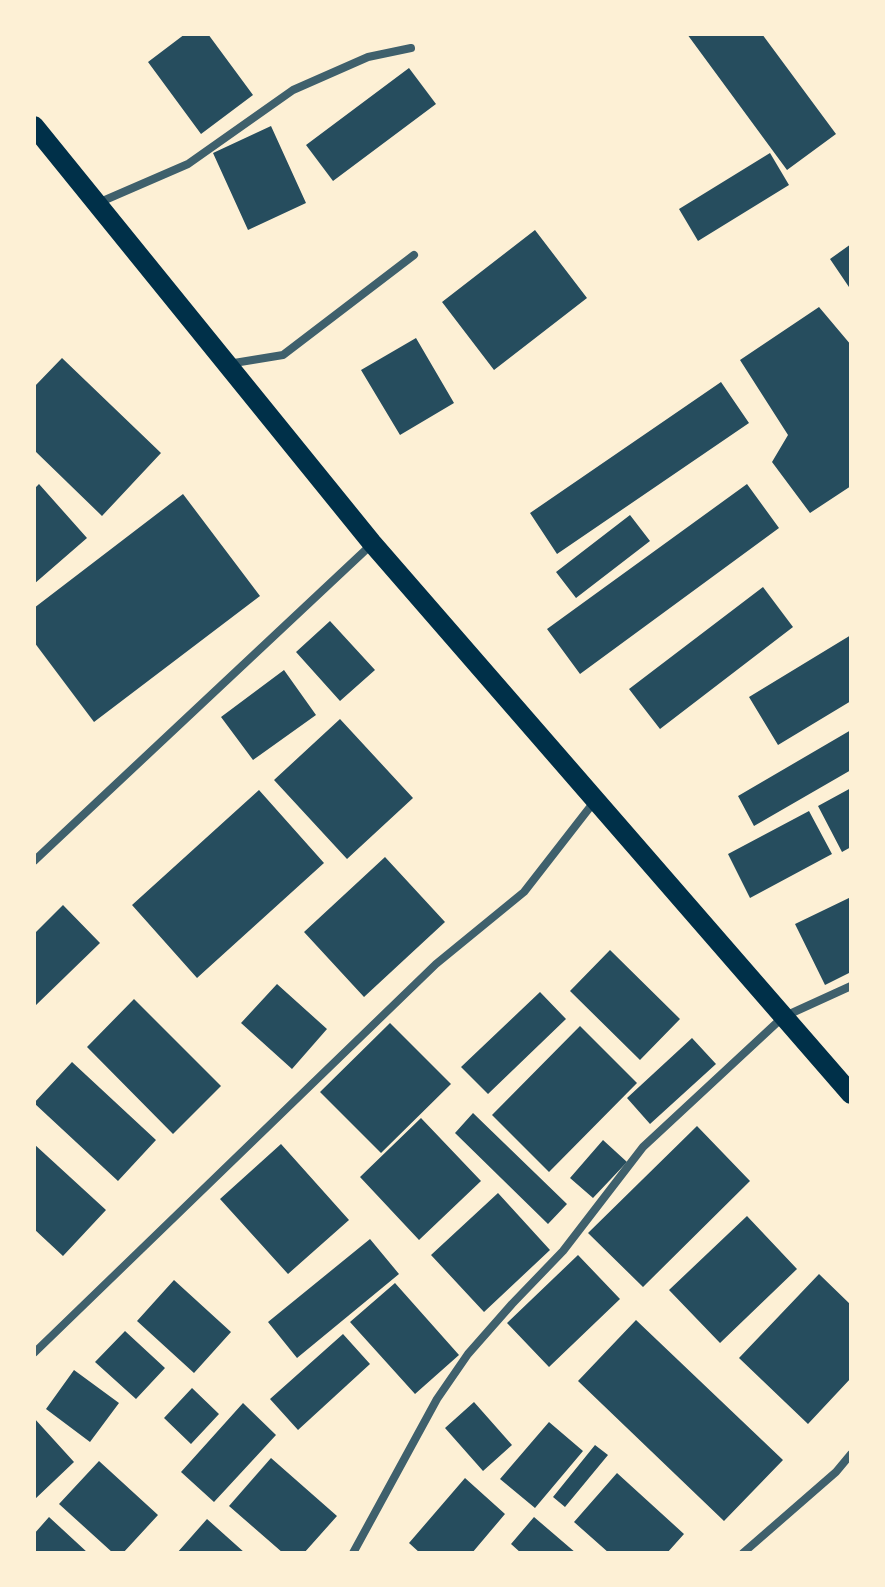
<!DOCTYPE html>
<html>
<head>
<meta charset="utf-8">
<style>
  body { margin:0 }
  #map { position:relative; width:885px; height:1587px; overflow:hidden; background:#fdf0d5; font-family:Karla,sans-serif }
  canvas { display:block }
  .frame { position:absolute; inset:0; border:36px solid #fdf0d5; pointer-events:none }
</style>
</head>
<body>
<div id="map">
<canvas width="885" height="1587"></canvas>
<div class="frame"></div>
</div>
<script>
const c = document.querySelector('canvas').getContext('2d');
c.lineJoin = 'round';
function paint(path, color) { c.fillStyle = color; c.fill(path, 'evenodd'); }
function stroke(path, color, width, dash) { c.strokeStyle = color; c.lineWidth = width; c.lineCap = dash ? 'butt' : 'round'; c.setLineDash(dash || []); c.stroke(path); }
const building = new Path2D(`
  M 185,34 L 208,34 L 253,95 L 201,134 L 148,62 Z
  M 687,34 L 762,34 L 836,134 L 787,170 Z
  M 409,68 L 436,104 L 333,181 L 306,145 Z
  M 271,126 L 306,203 L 248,230 L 213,153 Z
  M 770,153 L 789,185 L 698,241 L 679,209 Z
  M 535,230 L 587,298 L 494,370 L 442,302 Z
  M 851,244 L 851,290 L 830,259 Z
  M 819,307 L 851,345 L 851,486 L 810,513 L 772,462 L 788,435 L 740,360 Z
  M 416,338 L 454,403 L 400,435 L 361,370 Z
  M 62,358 L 161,453 L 102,516 L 34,450 L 34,387 Z
  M 721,382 L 749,423 L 557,554 L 530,513 Z
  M 39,484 L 87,538 L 34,584 L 34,489 Z
  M 747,484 L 779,528 L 580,674 L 547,629 Z
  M 183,494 L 260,596 L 94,722 L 34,642 L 34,608 Z
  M 630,515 L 650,541 L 576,598 L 556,572 Z
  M 763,587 L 793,627 L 660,729 L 629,689 Z
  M 330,621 L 375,670 L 340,701 L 296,652 Z
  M 851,635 L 851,701 L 778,745 L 749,697 Z
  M 284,670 L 316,715 L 253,760 L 221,717 Z
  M 340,719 L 413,798 L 347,859 L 274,780 Z
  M 851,730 L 851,770 L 754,826 L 738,796 Z
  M 851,788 L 851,847 L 842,852 L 818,806 Z
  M 259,790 L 324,863 L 197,978 L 132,905 Z
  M 809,811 L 832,854 L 750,898 L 728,854 Z
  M 385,857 L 445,922 L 364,997 L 304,932 Z
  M 851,897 L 851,972 L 825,985 L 795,924 Z
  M 63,905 L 100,943 L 34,1007 L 34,934 Z
  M 610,950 L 680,1019 L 640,1060 L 570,991 Z
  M 277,984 L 327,1029 L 292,1069 L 241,1023 Z
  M 540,992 L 566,1019 L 488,1094 L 461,1067 Z
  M 134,999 L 221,1086 L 173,1134 L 87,1047 Z
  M 390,1023 L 451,1084 L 381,1153 L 320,1092 Z
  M 580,1026 L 637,1083 L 549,1172 L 492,1115 Z
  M 692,1038 L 716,1064 L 650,1124 L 627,1098 Z
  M 72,1062 L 156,1140 L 118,1181 L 34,1103 Z
  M 473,1113 L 567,1204 L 548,1224 L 455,1133 Z
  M 421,1118 L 481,1181 L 419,1240 L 360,1177 Z
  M 697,1126 L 750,1181 L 643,1287 L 588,1233 Z
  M 603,1140 L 627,1162 L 593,1198 L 570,1178 Z
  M 34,1144 L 106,1210 L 63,1256 L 34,1229 Z
  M 281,1144 L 349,1220 L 288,1274 L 220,1199 Z
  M 498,1193 L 550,1250 L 484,1312 L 431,1255 Z
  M 747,1216 L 797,1269 L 720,1343 L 669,1290 Z
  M 370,1239 L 399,1274 L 297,1358 L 268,1322 Z
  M 578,1255 L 620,1299 L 549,1367 L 507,1323 Z
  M 819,1274 L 851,1305 L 851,1378 L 808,1424 L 739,1358 Z
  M 174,1280 L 231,1332 L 194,1373 L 137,1321 Z
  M 395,1283 L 459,1355 L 415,1394 L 350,1322 Z
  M 636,1320 L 783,1460 L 724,1521 L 578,1381 Z
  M 125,1331 L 165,1368 L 136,1399 L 95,1362 Z
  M 343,1334 L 370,1364 L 298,1430 L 270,1399 Z
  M 74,1370 L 119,1403 L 90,1442 L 46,1409 Z
  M 192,1388 L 219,1414 L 191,1444 L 164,1418 Z
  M 474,1402 L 512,1445 L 483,1471 L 445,1428 Z
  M 243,1403 L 276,1435 L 214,1502 L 181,1472 Z
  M 34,1418 L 74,1462 L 34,1500 Z
  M 549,1422 L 583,1451 L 535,1508 L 500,1479 Z
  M 595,1445 L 608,1455 L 565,1507 L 553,1497 Z
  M 271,1458 L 337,1516 L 304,1553 L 283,1553 L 229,1506 Z
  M 99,1461 L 158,1515 L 123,1553 L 113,1553 L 59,1504 Z
  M 617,1473 L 684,1534 L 667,1553 L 609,1553 L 574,1522 Z
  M 465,1478 L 505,1514 L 472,1553 L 420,1553 L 409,1543 Z
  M 49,1517 L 88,1553 L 34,1553 L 34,1534 Z
  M 534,1517 L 576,1553 L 521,1553 L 511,1544 Z
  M 207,1519 L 245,1553 L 177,1553 Z`);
const minor = new Path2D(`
  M 98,203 L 188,164 L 293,90 L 368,57 L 411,48
  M 228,364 L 283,355 L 414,255
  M 34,861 L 372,544
  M 34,1353 L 436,964 L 524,892 L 594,802
  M 353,1553 L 437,1399 L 468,1354 L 512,1304 L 563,1251 L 643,1147 L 783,1017 L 851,986
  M 743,1553 L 836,1472 L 851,1454`);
const primary = new Path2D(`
  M 34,126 L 372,543 L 851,1094`);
paint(building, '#264d5e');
stroke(minor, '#3f606c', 8);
stroke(primary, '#003049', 20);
</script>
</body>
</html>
